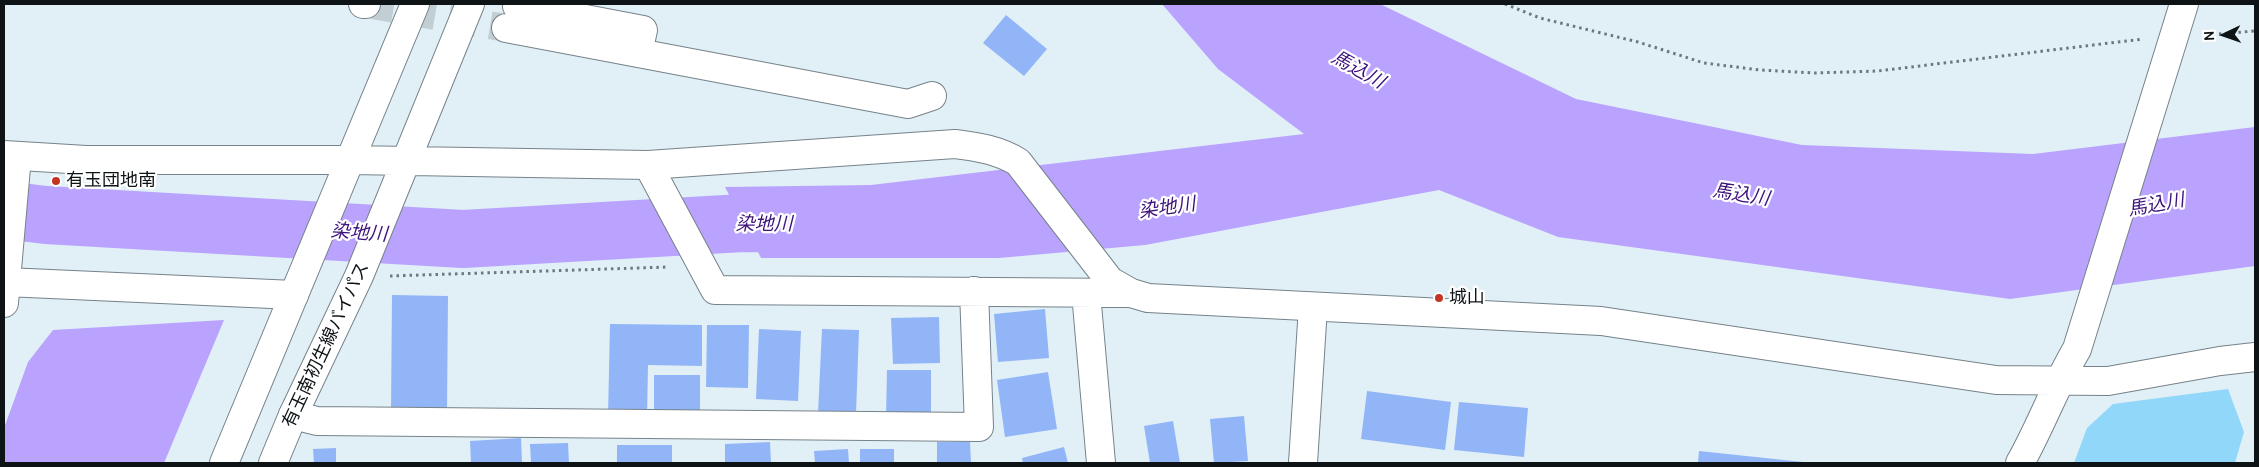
<!DOCTYPE html>
<html>
<head>
<meta charset="utf-8">
<style>
  body { margin:0 }
  #map { position:relative; width:2259px; height:467px; overflow:hidden; background:#e1f0f7; font-family:Cabin,sans-serif }
  canvas { display:block }
  .frame { position:absolute; inset:0; border:5px solid #0e1316; pointer-events:none }
  .north { position:absolute; left:2199px; top:10px; width:50px; height:50px; -webkit-text-stroke:4px #fff; paint-order:stroke; rotate:267deg; font-size:14px; font-weight:700; line-height:20px; text-align:center; color:#0e1316 }
  .north::after { content:''; display:block; margin:auto; width:18px; height:22px; background:#0e1316; clip-path:polygon(50% 0,100% 100%,50% 72%,0 100%) }
</style>
</head>
<body>
<div id="map">
<canvas width="2259" height="467"></canvas>
<div class="frame"></div>
<div class="north">N</div>
</div>
<script>
const c = document.querySelector('canvas').getContext('2d');
c.lineJoin = 'round';
function paint(path, color) { c.fillStyle = color; c.fill(path, 'evenodd'); }
function stroke(path, color, width, dash) { c.strokeStyle = color; c.lineWidth = width; c.lineCap = dash ? 'butt' : 'round'; c.setLineDash(dash || []); c.stroke(path); }
function write(font, color, halo, rows, align = 'center') {
  c.font = font + ' Cabin,"Noto Sans JP",sans-serif'; c.lineWidth = 4.5; c.setLineDash([]); c.textBaseline = 'middle'; c.strokeStyle = halo; c.fillStyle = color; for (const [text, x, y, turn = 0] of rows) {
    c.save(); c.translate(x, y); c.rotate((+turn || 0) * Math.PI / 180); c.textAlign = isNaN(turn) ? turn : align; if (halo) c.strokeText(text, 0, 0); c.fillText(text, 0, 0); c.restore();
  }
}
const green = new Path2D(`
  M 2228,389 L 2244,432 L 2235,463 L 2074,463 L 2087,428 L 2113,404 Z`);
const water = new Path2D(`
  M 1162,4 L 1380,4 L 1576,99 L 1802,145 L 2033,154 L 2255,127 L 2255,266 L 2010,299 L 1558,237 L 1439,190 L 1145,245 L 999,258 L 761,258 L 725,187 L 871,185 L 1304,134 L 1218,69 Z
  M 224,320 L 164,463 L 4,463 L 4,428 L 28,362 L 53,330 Z`);
const river = new Path2D(`
  M 4,210 L 46,215 L 463,239 L 743,223 L 823,224`);
const building = new Path2D(`
  M 1006,15 L 1047,49 L 1024,76 L 983,43 Z
  M 392,295 L 448,296 L 447,411 L 391,411 Z
  M 1045,309 L 1049,358 L 998,362 L 994,314 Z
  M 939,317 L 940,363 L 893,364 L 891,318 Z
  M 610,324 L 702,325 L 702,366 L 648,365 L 647,418 L 608,417 Z
  M 707,325 L 749,325 L 748,388 L 706,387 Z
  M 759,329 L 801,331 L 798,401 L 756,399 Z
  M 822,329 L 859,330 L 856,414 L 818,413 Z
  M 887,370 L 931,370 L 931,419 L 886,418 Z
  M 1048,372 L 1057,429 L 1005,437 L 997,380 Z
  M 654,375 L 700,375 L 700,419 L 654,419 Z
  M 1367,391 L 1451,402 L 1445,450 L 1361,439 Z
  M 1459,402 L 1528,408 L 1524,457 L 1454,450 Z
  M 1244,416 L 1248,461 L 1214,463 L 1210,419 Z
  M 1173,421 L 1180,463 L 1150,463 L 1144,426 Z
  M 521,438 L 522,463 L 471,463 L 470,441 Z
  M 770,442 L 771,463 L 725,463 L 725,444 Z
  M 937,442 L 970,442 L 971,463 L 937,463 Z
  M 568,443 L 569,463 L 531,463 L 530,444 Z
  M 617,445 L 672,445 L 672,463 L 617,463 Z
  M 1064,447 L 1068,463 L 1023,463 L 1022,458 Z
  M 336,448 L 336,463 L 314,463 L 313,449 Z
  M 848,449 L 849,463 L 815,463 L 814,451 Z
  M 860,449 L 894,449 L 894,463 L 860,463 Z
  M 1699,451 L 1803,462 L 1803,463 L 1698,463 Z`);
const minorTunnel = new Path2D(`
  M 366,4 L 506,28`);
const path = new Path2D(`
  M 1505,4 L 1540,18 L 1638,42 L 1704,63 L 1760,70 L 1815,73 L 1878,71 L 2143,39
  M 2206,35 L 2255,31
  M 390,276 L 669,267`);
const minor = new Path2D(`
  M 363,4 L 366,4
  M 518,4 L 517,6 L 643,30 L 638,53
  M 506,28 L 908,104 L 932,96
  M 648,165 L 715,290 L 1131,293
  M 6,282 L 294,295
  M 1086,293 L 1101,463
  M 4,303 L 17,156
  M 293,415 L 317,421 L 979,427 L 974,291
  M 1303,463 L 1313,307`);
const tertiary = new Path2D(`
  M 4,155 L 86,160 L 350,160 L 648,165 L 955,144 C 979,147 998,150 1018,162 L 1110,281 L 1131,293 L 1148,298 L 1601,321 L 1996,380 L 2108,381 L 2220,361 L 2255,357
  M 224,463 L 415,4
  M 273,463 L 293,415 L 359,276 L 470,4
  M 2020,463 C 2041,426 2055,386 2077,349 L 2184,4`);
const markers = [
  [56,181,5,"#c33624"],
  [1439,298,5,"#c33624"]
];
const poiNames = [
  ["有玉団地南",66,181],
  ["城山",1449,298]
];
const streetNames = [
  ["有玉南初生線バイパス",326,345,-65]
];
const waterNames = [
  ["馬込川",1358,70,29],
  ["馬込川",1741,195,9],
  ["馬込川",2156,205,-10],
  ["染地川",1167,208,-8],
  ["染地川",764,224],
  ["染地川",359,233,4]
];
paint(green, '#91d7f9');
paint(water, '#b9a3fe');
stroke(river, '#b9a3fe', 58);
paint(building, '#91b5f7');
stroke(minorTunnel, '#c1cfd5', 28, [28, 14]);
stroke(minor, '#768289', 30);
stroke(tertiary, '#768289', 30);
stroke(path, '#6e787c', 3, [2.5, 4]);
stroke(minor, '#fff', 28);
stroke(tertiary, '#fff', 28);
for (const [x, y, r, color] of markers) { const dot = new Path2D(); dot.arc(x, y, r, 0, 2 * Math.PI); c.fillStyle = color; c.fill(dot); stroke(dot, '#fff', 2); }
write('18px', '#0e1316', '#fff', poiNames, 'left');
write('18px', '#0e1316', '#fff', streetNames);
write('italic 19px', '#3d127a', '#fff', waterNames);
</script>
</body>
</html>
